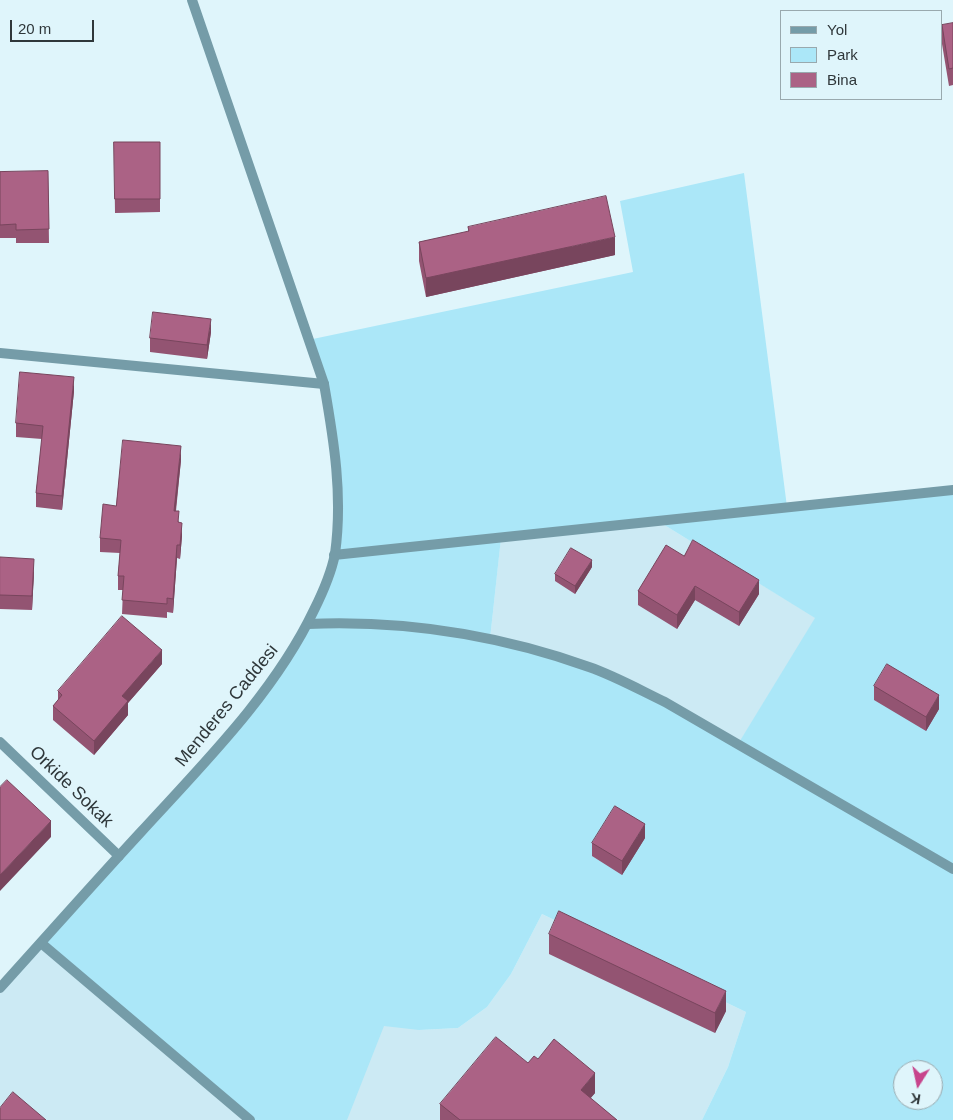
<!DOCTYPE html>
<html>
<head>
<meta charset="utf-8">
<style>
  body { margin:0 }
  #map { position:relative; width:953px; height:1120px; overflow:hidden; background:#dff5fb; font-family:Helvetica,sans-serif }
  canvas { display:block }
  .legend { position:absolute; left:780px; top:10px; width:162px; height:90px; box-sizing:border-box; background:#dff5fb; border:1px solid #99a9ae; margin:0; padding:6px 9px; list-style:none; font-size:15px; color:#2f373a }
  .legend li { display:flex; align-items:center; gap:10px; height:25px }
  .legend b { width:25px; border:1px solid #99a9ae }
  .north { position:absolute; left:893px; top:1060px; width:50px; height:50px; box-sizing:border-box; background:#dff5fb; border:1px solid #99a9ae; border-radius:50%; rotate:190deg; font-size:14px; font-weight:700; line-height:20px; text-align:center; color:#2f373a }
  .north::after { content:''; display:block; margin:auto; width:18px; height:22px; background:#c7448c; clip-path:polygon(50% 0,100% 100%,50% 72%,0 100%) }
  .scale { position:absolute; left:10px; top:20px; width:84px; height:22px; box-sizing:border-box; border:2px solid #2f373a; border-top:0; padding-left:6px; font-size:15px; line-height:18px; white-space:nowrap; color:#2f373a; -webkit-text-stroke:4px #dff5fb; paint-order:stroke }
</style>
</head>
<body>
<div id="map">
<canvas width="953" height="1120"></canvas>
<ul class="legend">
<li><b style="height:6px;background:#759ca8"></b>Yol</li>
<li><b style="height:14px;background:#abe7f8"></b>Park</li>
<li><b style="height:14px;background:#ab6285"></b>Bina</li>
</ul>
<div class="north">K</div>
<div class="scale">20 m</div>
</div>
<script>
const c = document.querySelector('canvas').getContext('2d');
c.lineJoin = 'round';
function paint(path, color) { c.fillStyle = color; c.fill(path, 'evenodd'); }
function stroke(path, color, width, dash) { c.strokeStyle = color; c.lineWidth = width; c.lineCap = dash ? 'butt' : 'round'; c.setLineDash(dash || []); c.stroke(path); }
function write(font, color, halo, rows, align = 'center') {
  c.font = font + ' Helvetica,sans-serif'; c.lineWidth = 5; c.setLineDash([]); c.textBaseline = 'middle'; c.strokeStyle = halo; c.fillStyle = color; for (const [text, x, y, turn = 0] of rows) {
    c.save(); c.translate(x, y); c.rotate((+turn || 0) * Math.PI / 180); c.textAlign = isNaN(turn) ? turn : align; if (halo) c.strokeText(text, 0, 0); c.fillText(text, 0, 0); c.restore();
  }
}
const built = new Path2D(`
  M 658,521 L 816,618 L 738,745 L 490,639 L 501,537 Z
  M 131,842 L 419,1030 L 458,1028 L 487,1007 L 511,974 L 542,914 L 746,1012 L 728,1067 L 702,1120 L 0,1120 L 0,988 Z`);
const green = new Path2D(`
  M 744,173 L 787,507 L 953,490 L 953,1120 L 702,1120 L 728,1067 L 746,1012 L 542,914 L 511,974 L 487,1007 L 458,1028 L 419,1030 L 384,1026 L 347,1120 L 250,1120 L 41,943 L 131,842 L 287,660 L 334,555 L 333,433 L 308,340 L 633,272 L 620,201 ZM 658,521 L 815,618 L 738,744 L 590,667 L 490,639 L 501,538 ZM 903,1070 L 933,1070 L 933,1100 L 903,1100 Z`);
const service = new Path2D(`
  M 0,353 L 324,384`);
const minor = new Path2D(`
  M 334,555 L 953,490
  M 308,624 C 403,620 499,635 589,667 C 615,676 640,690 665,702 L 953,869
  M 0,742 L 119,856
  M 41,943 L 250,1120`);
const tertiary = new Path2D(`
  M 0,988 C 47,936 93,884 140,833 C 202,765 274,694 314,610 C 323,592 331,574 335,554 C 343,496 334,441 324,384 L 192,0`);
const wall = new Path2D(`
  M 953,23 L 953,85 L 949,86 L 942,44 L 942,25 Z
  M 114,142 L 160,142 L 160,212 L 115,213 Z
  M 48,171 L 49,243 L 16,243 L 16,238 L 0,238 L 0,172 Z
  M 468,227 L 615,255 L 426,297 L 419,261 L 419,242 L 468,232 Z
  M 211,332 L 207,359 L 150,352 L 150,338 Z
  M 74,391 L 62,510 L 36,507 L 36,493 L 42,439 L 16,437 L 16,423 Z
  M 181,460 L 176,511 L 182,536 L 180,559 L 177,558 L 173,613 L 167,612 L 167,618 L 122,614 L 123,590 L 118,590 L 118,576 L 120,553 L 100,552 L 100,538 Z
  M 684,556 L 759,594 L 739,626 L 695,600 L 677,629 L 638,605 L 638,591 Z
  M 0,557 L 34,572 L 32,610 L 0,609 Z
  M 592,567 L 575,594 L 555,581 L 555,574 Z
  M 162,664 L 128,703 L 128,715 L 94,755 L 53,720 L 53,706 L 58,700 L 58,691 Z
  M 874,686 L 939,709 L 926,731 L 874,700 Z
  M 645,838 L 622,875 L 592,856 L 592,843 Z
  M 549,934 L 726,1011 L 715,1033 L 549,954 Z
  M 538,1059 L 595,1093 L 590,1098 L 617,1120 L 440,1120 L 440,1104 Z`);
const shadedWall = new Path2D(`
  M 615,237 L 615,255 L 426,297 L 426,278 Z
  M 211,319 L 211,332 L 207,359 L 207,345 Z
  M 74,377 L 74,391 L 62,510 L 62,496 Z
  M 181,446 L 181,460 L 174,525 L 174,511 Z
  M 182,523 L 182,536 L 180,559 L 180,545 Z
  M 177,545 L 177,558 L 173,613 L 173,599 Z
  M 34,559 L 34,572 L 32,610 L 32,596 Z
  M 592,560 L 592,567 L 575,594 L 575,586 Z
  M 759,580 L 759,594 L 739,626 L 739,612 Z
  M 695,586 L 695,600 L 677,629 L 677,615 Z
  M 162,650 L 162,664 L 128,703 L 128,715 L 94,755 L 94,741 L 122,696 Z
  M 939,695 L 939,709 L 926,731 L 926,717 Z
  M 51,821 L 51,837 L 0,891 L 0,875 Z
  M 645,824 L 645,838 L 622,875 L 622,861 Z
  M 726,991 L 726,1011 L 715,1033 L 715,1013 Z
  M 595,1073 L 595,1093 L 581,1110 L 581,1090 Z`);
const building = new Path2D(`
  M 953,23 L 953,68 L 949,69 L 942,25 Z
  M 114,142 L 160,142 L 160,199 L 115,199 Z
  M 48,171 L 49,229 L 16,230 L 16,224 L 0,225 L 0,172 Z
  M 606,196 L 615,237 L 426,278 L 419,242 L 469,231 L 468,227 Z
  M 153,312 L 211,319 L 207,345 L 150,338 Z
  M 20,372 L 74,377 L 62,496 L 36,493 L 43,426 L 16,423 Z
  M 123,440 L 181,446 L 174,511 L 179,511 L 178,522 L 182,523 L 180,545 L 177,545 L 173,599 L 167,598 L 167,604 L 122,600 L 124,576 L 118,576 L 121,540 L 100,538 L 103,504 L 116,506 Z
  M 693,540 L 759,580 L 739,612 L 695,586 L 677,615 L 638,591 L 666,545 L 684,556 Z
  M 571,548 L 592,560 L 575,586 L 555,574 Z
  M 0,557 L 34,559 L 32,596 L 0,595 Z
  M 122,616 L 162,650 L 122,696 L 128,701 L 94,741 L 53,706 L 62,695 L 58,691 Z
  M 887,664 L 939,695 L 926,717 L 874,686 Z
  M 7,780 L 51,821 L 0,875 L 0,787 Z
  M 615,806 L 645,824 L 622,861 L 592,843 Z
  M 559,911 L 726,991 L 715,1013 L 549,934 Z
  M 496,1037 L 528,1063 L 534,1056 L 538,1059 L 554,1039 L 595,1073 L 581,1090 L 617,1120 L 460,1120 L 440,1104 Z
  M 13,1092 L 46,1120 L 0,1120 L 0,1108 Z`);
const streetNames = [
  ["Menderes Caddesi",227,706,-51],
  ["Orkide Sokak",71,787,44]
];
paint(built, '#cceaf4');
paint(green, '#abe7f8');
stroke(service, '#759ca8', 10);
stroke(minor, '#759ca8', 10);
stroke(tertiary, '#759ca8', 10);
paint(wall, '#935472');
paint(shadedWall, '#78455d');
paint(building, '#ab6285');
stroke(building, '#78455d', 1);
write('18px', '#2f373a', '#dff5fb', streetNames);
</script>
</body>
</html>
